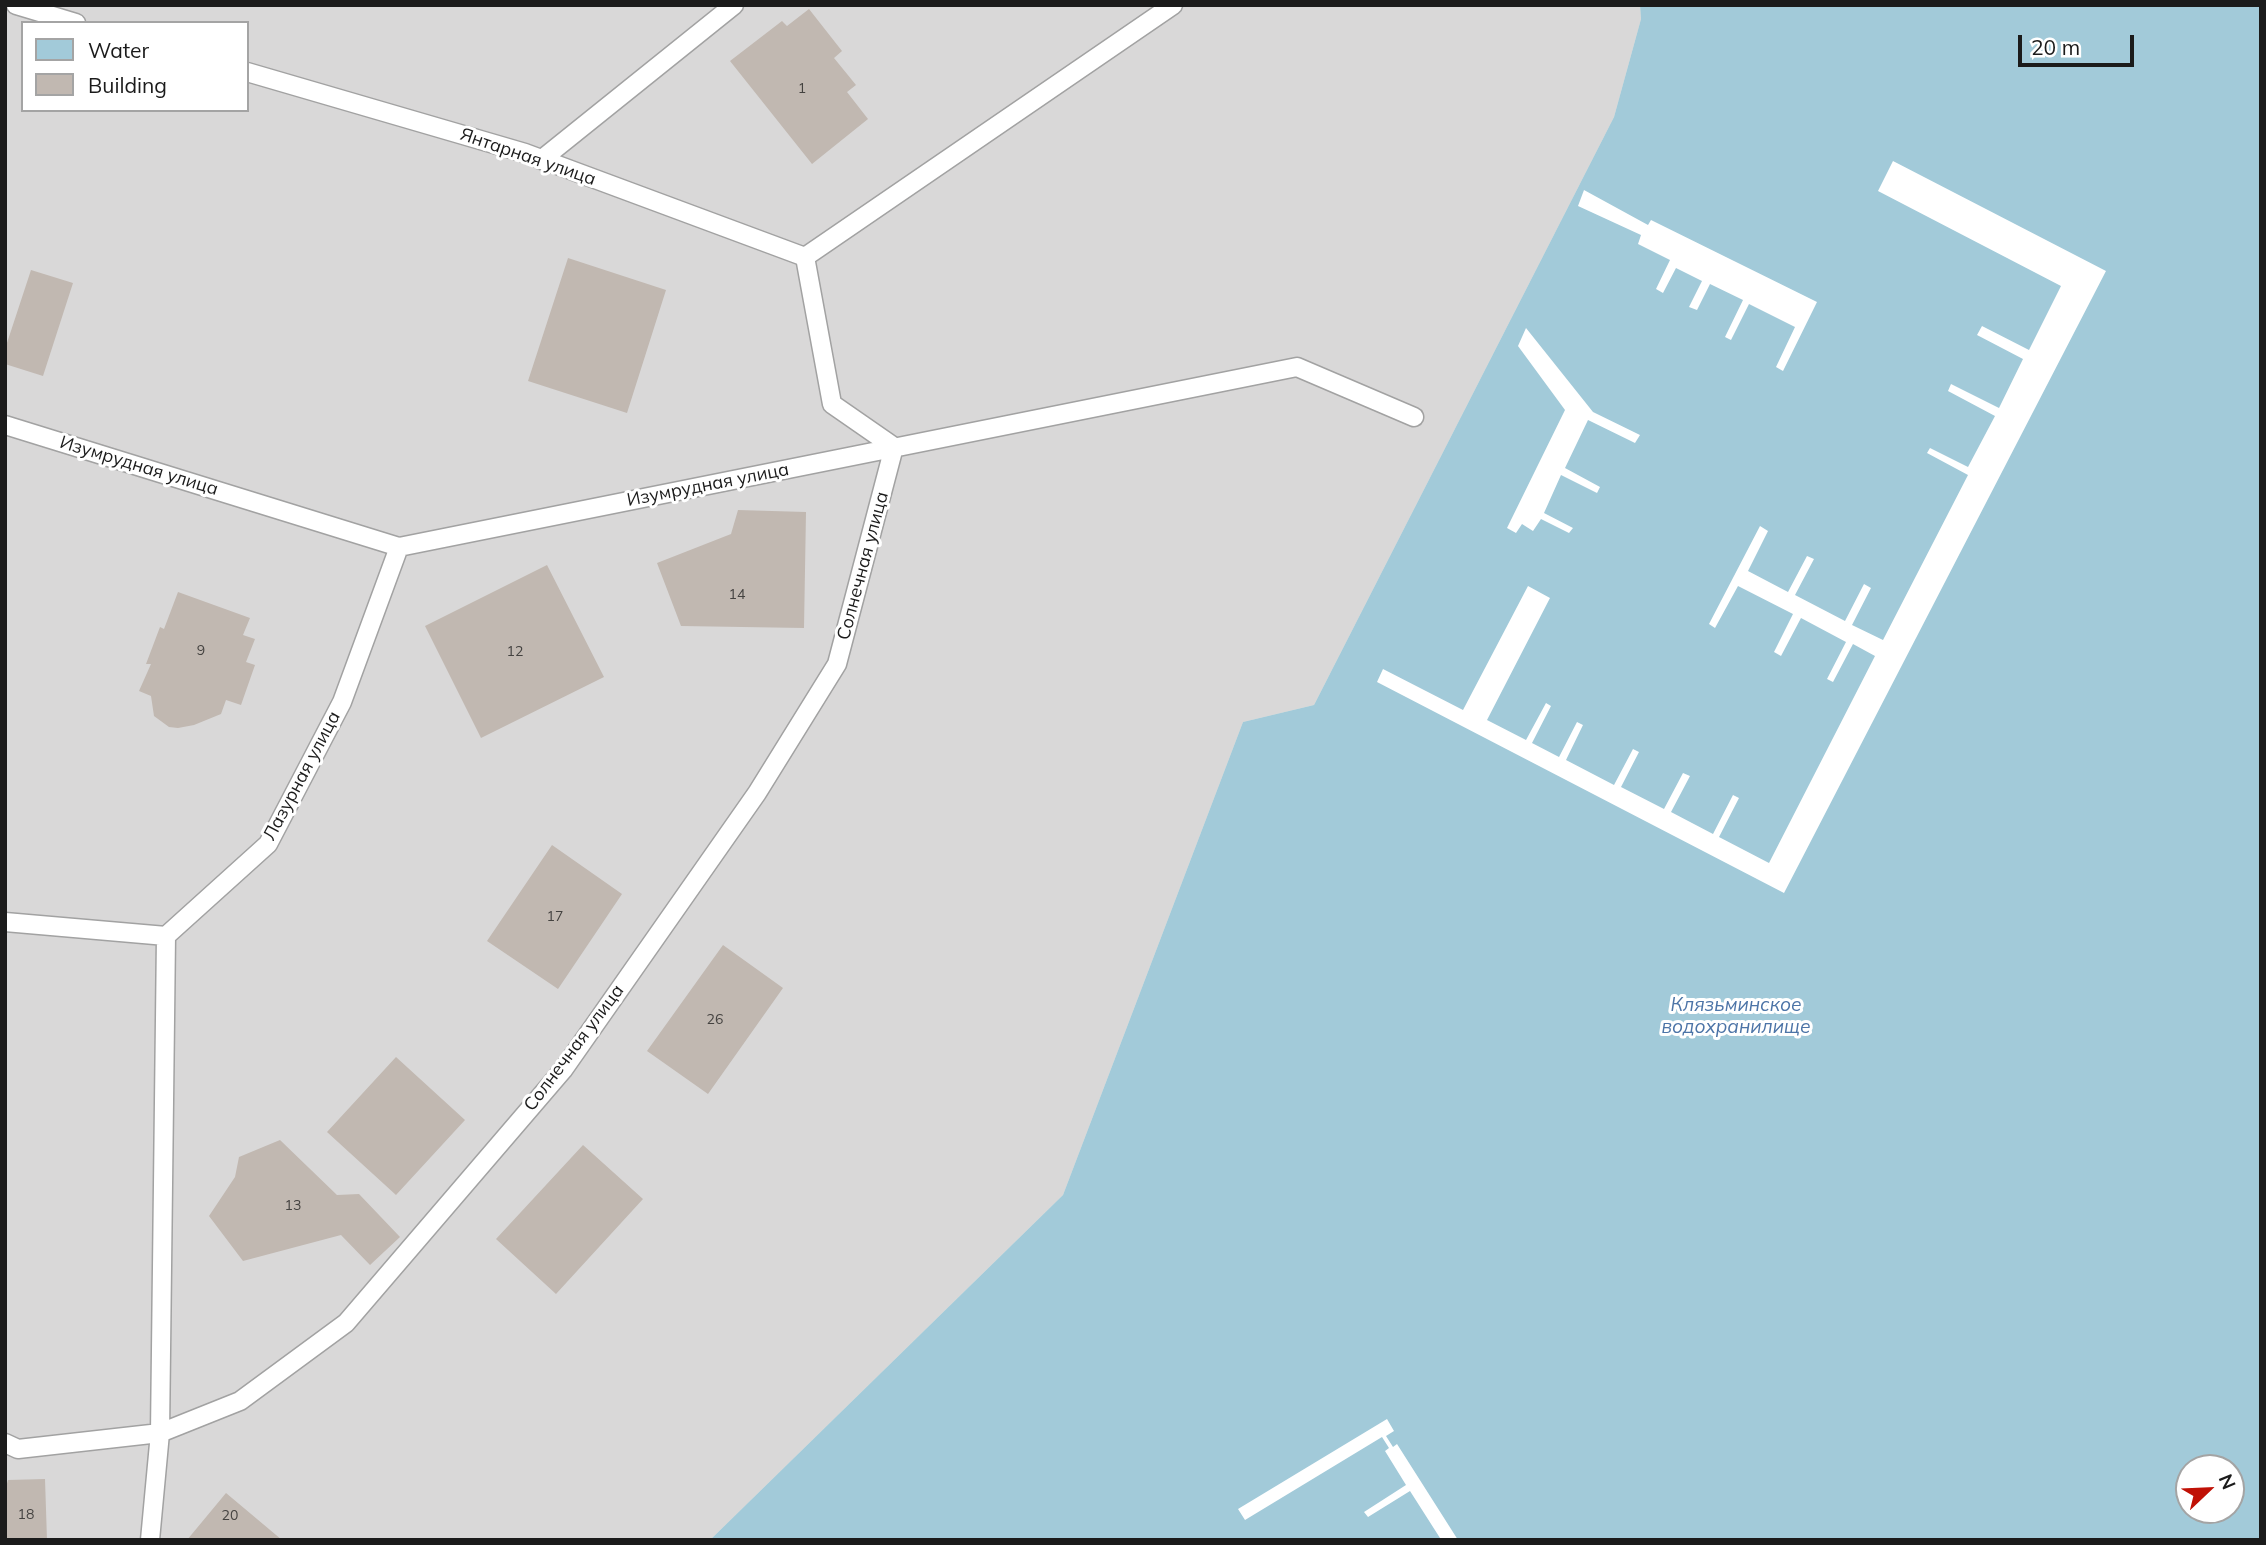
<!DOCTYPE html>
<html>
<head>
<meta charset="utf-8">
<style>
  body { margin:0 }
  #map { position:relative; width:2266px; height:1545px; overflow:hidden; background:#ede9e1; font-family:Mulish,sans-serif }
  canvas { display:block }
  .frame { position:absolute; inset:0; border:7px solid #1b1b1b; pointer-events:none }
  .legend { position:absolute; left:21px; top:21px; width:228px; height:91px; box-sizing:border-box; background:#fff; border:2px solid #a4a4a4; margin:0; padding:9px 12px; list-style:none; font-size:21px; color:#1b1b1b }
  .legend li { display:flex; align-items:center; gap:14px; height:35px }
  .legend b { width:35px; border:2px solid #a4a4a4 }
  .north { position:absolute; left:2175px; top:1454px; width:70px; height:70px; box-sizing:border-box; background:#fff; border:2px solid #a4a4a4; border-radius:50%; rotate:67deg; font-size:19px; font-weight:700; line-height:28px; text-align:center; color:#1b1b1b }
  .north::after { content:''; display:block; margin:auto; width:24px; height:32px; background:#c01106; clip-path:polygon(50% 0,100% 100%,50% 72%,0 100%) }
  .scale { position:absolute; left:2018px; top:35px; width:116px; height:32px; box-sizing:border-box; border:4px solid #1b1b1b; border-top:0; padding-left:9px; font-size:21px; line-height:24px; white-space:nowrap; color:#1b1b1b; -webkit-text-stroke:5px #fff; paint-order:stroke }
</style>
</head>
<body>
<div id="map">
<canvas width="2266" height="1545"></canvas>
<div class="frame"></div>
<ul class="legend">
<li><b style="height:19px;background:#a2cad9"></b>Water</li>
<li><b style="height:19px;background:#c1b8b1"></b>Building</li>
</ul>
<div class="north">N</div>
<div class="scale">20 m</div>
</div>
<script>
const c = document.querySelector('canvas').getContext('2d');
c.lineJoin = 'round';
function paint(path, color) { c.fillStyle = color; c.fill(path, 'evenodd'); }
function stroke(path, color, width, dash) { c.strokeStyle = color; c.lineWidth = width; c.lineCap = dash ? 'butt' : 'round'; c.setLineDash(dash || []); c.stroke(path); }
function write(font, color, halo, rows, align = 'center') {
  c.font = font + ' Mulish,sans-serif'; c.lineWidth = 6; c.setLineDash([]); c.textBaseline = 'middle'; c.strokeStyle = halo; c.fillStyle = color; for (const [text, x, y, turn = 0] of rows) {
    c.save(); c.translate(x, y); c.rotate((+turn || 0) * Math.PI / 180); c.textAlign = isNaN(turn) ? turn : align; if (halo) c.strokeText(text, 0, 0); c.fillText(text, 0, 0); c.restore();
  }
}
const residential = new Path2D(`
  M 5,5 L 1640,5 L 1641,19 L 1614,117 L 1314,705 L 1243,722 L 1063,1195 L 710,1540 L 5,1540 ZM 23,23 L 247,23 L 247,110 L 23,110 Z`);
const water = new Path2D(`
  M 1640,5 L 2261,5 L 2261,1540 L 710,1540 L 1063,1195 L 1243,722 L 1314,705 L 1614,117 L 1641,19 ZM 2189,1468 L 2231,1468 L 2231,1510 L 2189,1510 Z`);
const pier = new Path2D(`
  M 1893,161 L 2106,271 L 1784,893 L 1377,682 L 1383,669 L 1463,710 L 1528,586 L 1550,598 L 1487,720 L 1526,740 L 1546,703 L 1551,706 L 1532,743 L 1559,757 L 1577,722 L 1583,725 L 1566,760 L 1614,785 L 1633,749 L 1639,752 L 1621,787 L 1664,809 L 1683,773 L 1690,776 L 1671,812 L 1713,834 L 1733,795 L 1739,798 L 1719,837 L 1769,863 L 1875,656 L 1853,644 L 1833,682 L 1827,679 L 1846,642 L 1801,618 L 1781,656 L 1774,652 L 1793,614 L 1738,586 L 1715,628 L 1709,624 L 1760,526 L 1768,531 L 1748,571 L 1788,592 L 1807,556 L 1814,559 L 1795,595 L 1845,621 L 1864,584 L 1871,588 L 1852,625 L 1883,640 L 1968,475 L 1927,453 L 1930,448 L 1968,467 L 1995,416 L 1948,391 L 1951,384 L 1999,408 L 2023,359 L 1977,335 L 1982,326 L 2029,350 L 2061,286 L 1878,191 Z
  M 1584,190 L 1648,225 L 1651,220 L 1817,302 L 1783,371 L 1776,367 L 1795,327 L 1749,304 L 1731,340 L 1725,337 L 1743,300 L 1710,284 L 1697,310 L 1689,307 L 1702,281 L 1676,268 L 1663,293 L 1656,289 L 1670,260 L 1638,244 L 1641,235 L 1578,206 Z
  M 1526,328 L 1593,412 L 1640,435 L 1635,443 L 1588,420 L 1565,468 L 1600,487 L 1597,493 L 1561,475 L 1544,513 L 1573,528 L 1569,533 L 1541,519 L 1533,531 L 1522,524 L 1516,533 L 1507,528 L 1565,410 L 1518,346 Z
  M 1387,1419 L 1394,1431 L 1386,1436 L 1393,1447 L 1397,1444 L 1458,1540 L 1439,1540 L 1440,1538 L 1410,1491 L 1368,1517 L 1364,1512 L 1406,1485 L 1385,1451 L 1389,1448 L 1382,1437 L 1245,1520 L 1238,1509 Z`);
const building = new Path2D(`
  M 809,9 L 842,51 L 834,58 L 856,85 L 847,92 L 868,119 L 812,164 L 730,61 L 782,21 L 787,26 Z
  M 568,258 L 666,290 L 627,413 L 528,381 Z
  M 31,270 L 73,283 L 43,376 L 5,364 L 5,349 Z
  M 738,510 L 806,512 L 804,628 L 681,626 L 657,563 L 731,534 Z
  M 547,565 L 604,677 L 481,738 L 425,626 Z
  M 178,592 L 250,618 L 243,635 L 255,639 L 246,662 L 255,665 L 241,705 L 226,700 L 221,714 L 194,725 L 178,728 L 169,727 L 154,716 L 151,696 L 139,691 L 151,664 L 146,664 L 160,627 L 164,629 Z
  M 552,845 L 622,894 L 558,989 L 487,941 Z
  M 723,945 L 783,988 L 708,1094 L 647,1051 Z
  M 396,1057 L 465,1120 L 396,1195 L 327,1132 Z
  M 280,1140 L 337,1195 L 359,1194 L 400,1237 L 370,1265 L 341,1235 L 243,1261 L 209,1216 L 235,1177 L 239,1157 Z
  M 583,1145 L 643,1199 L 556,1294 L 496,1239 Z
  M 45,1479 L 47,1540 L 5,1540 L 5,1491 L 8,1480 Z
  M 226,1493 L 282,1540 L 187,1540 Z`);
const lane = new Path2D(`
  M 16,5 L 76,23
  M 541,160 L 734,5
  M 805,257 L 1173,5
  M 5,425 L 399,547 L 1297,367 L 1414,417
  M 5,922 L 166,936 L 268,844 L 342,702 L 399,547
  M 5,1443 L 18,1449 L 160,1433 L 240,1401 L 346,1323 L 563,1070 L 757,793 L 837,664 L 894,447 L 832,404 L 805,257 L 525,153 L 247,72
  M 150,1540 L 160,1433 L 166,936`);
const numberNames = [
  ["1",802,89],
  ["14",737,595],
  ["9",201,651],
  ["12",515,652],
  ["17",555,917],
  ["26",715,1020],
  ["13",293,1206],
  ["18",26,1515],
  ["20",230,1516]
];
const streetNames = [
  ["Янтарная улица",528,157,19],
  ["Изумрудная улица",139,466,17],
  ["Изумрудная улица",708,485,-11],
  ["Солнечная улица",863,566,-75],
  ["Лазурная улица",302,776,-62],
  ["Солнечная улица",574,1048,-53]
];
const waterNames = [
  ["Клязьминское",1736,1005],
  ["водохранилище",1736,1027]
];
paint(residential, '#d9d8d8');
paint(water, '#a2cad9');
paint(pier, '#fff');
paint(building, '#c1b8b1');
stroke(lane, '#a2a2a2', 21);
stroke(lane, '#fff', 18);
write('14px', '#444240', null, numberNames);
write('18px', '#1b1b1b', '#fff', streetNames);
write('italic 19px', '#4c74a7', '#fff', waterNames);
</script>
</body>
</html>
